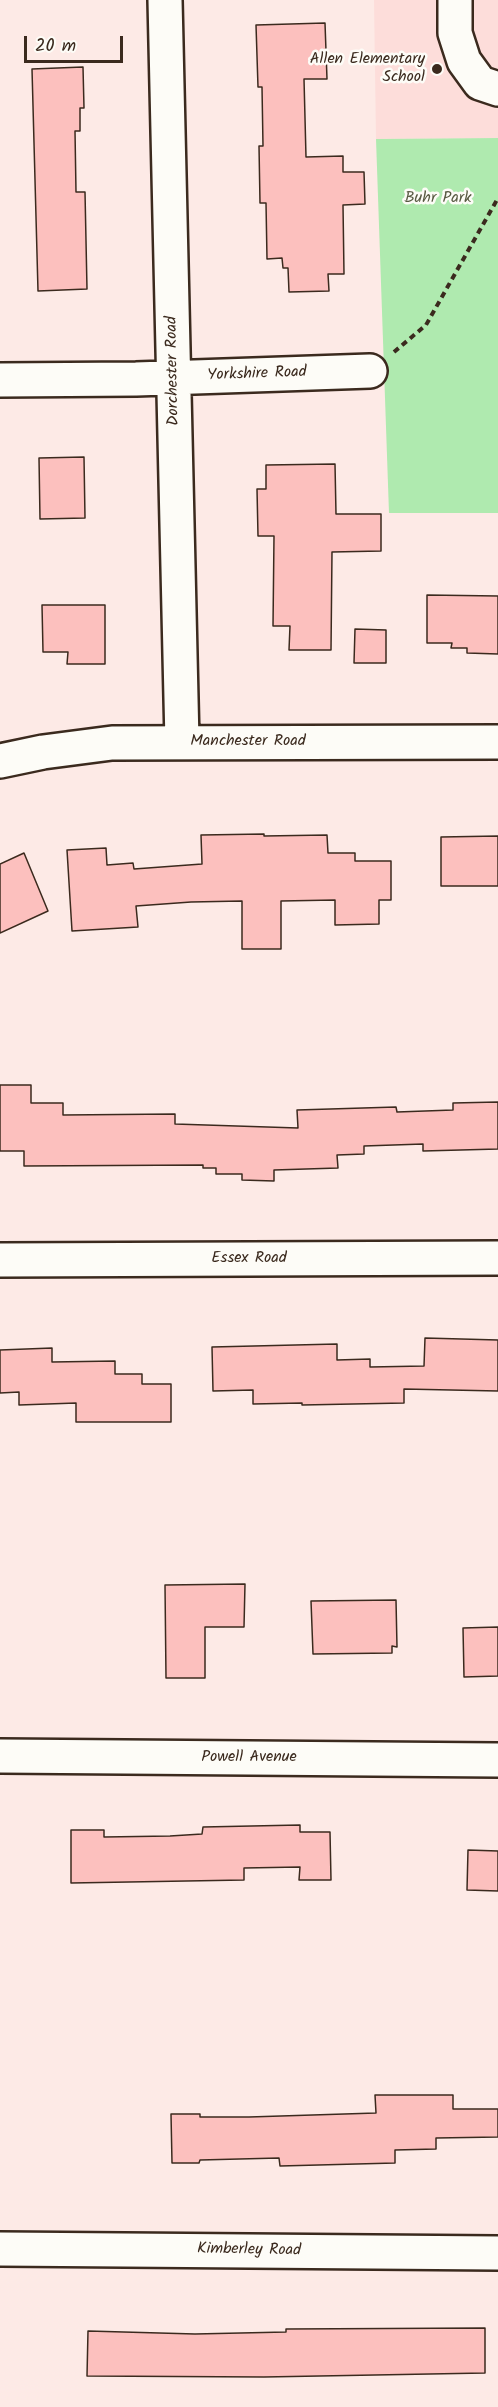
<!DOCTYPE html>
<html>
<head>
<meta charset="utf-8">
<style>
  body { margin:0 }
  #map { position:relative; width:498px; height:2407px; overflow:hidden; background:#fdeae6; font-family:Kalam,sans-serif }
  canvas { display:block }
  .scale { position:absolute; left:24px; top:36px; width:99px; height:27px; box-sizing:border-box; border:3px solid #3b2a1e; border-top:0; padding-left:8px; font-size:18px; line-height:21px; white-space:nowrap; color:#3b2a1e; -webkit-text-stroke:4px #fdfcf7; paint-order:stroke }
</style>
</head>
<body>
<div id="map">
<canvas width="498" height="2407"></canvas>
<div class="scale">20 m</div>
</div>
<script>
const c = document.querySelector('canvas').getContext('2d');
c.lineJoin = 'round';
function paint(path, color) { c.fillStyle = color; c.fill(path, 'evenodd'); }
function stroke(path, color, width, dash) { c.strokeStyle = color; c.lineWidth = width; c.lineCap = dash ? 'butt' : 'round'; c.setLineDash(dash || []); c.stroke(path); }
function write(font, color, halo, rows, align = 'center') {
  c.font = font + ' Kalam,sans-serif'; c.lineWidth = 5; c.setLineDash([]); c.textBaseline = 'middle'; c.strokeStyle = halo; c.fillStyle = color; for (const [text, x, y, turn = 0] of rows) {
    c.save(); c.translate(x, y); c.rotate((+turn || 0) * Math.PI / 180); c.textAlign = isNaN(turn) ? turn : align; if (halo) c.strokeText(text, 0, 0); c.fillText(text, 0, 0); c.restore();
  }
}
const built = new Path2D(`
  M 374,0 L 498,0 L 498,138 L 376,139 Z`);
const green = new Path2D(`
  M 498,138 L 498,513 L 389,513 L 376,139 Z`);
const building = new Path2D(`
  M 325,23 L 327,79 L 304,79 L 306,157 L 343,156 L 343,172 L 364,172 L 365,204 L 343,205 L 344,274 L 328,274 L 329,291 L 289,292 L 288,268 L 283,268 L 282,258 L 267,259 L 266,203 L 260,203 L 259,146 L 263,146 L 262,87 L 258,87 L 256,25 Z
  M 83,67 L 84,108 L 80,108 L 80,131 L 75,131 L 76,192 L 85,192 L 87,289 L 38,291 L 32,69 Z
  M 84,457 L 85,518 L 40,519 L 39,458 Z
  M 335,464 L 336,514 L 381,514 L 381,551 L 332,552 L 331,650 L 289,650 L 290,626 L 273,626 L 274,536 L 258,536 L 257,489 L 266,489 L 266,465 Z
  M 427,595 L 498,596 L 498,654 L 467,653 L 467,648 L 451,648 L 452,643 L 427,643 Z
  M 42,605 L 105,605 L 105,664 L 67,664 L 68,652 L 43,652 Z
  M 355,629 L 386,630 L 386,663 L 354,663 Z
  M 264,834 L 264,836 L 327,835 L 328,853 L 355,853 L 355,861 L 391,861 L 391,900 L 379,900 L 379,924 L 335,925 L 335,900 L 281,901 L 281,949 L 242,949 L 242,901 L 191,902 L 136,906 L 138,927 L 72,931 L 67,850 L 106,848 L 107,865 L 133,863 L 134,869 L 202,864 L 201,835 Z
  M 498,836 L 498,886 L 441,886 L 441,837 Z
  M 24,853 L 48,911 L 0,933 L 0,864 Z
  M 0,1085 L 31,1085 L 31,1103 L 63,1103 L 63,1115 L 175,1114 L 175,1124 L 298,1128 L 297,1110 L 396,1107 L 397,1112 L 453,1110 L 453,1103 L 498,1102 L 498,1149 L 423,1151 L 423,1144 L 364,1146 L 364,1154 L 337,1155 L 338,1168 L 274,1170 L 274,1181 L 242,1180 L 242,1174 L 216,1174 L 216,1168 L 203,1168 L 203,1165 L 24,1166 L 24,1151 L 0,1151 Z
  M 425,1338 L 498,1340 L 498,1391 L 404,1389 L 404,1403 L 302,1405 L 302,1403 L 253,1404 L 253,1390 L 213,1391 L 212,1347 L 337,1344 L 337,1360 L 370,1359 L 370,1367 L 424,1366 Z
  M 52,1348 L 52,1362 L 115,1361 L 115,1374 L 142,1374 L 142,1384 L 171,1384 L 171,1422 L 76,1422 L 76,1403 L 19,1405 L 19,1392 L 0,1393 L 0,1350 Z
  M 245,1584 L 244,1627 L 205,1627 L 205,1678 L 166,1678 L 165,1585 Z
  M 396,1600 L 397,1647 L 392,1646 L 392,1653 L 313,1654 L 311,1601 Z
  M 498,1627 L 498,1676 L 464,1677 L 463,1628 Z
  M 300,1825 L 300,1832 L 330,1832 L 331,1880 L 299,1880 L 300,1867 L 244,1868 L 244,1880 L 71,1883 L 71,1830 L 104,1830 L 104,1837 L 170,1836 L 202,1834 L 203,1827 Z
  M 468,1850 L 498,1851 L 498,1891 L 467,1890 Z
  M 375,2095 L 453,2095 L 453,2109 L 498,2109 L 498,2137 L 436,2138 L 436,2149 L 395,2150 L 395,2163 L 280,2166 L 279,2158 L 200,2160 L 199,2163 L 172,2163 L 171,2114 L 200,2114 L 200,2117 L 249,2117 L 376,2113 Z
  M 485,2328 L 485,2373 L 264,2377 L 87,2376 L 88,2331 L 195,2334 L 286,2332 L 286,2329 Z`);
const path = new Path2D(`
  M 394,352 L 426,325 L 498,198`);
const minor = new Path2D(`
  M 165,0 L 182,742
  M 455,0 L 455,33 L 464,61 L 480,83 L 498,89
  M 0,380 L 136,379 L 370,371
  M 0,761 L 43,752 L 112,743 L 498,742
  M 0,1260 L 498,1258
  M 0,1756 L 498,1760
  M 0,2249 L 498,2253`);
const markers = [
  [437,69,6,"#3b2a1e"]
];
const poiNames = [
  ["Allen Elementary",425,60],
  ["School",425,78]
];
const parkNames = [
  ["Buhr Park",438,199]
];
const streetNames = [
  ["Dorchester Road",174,371,-91],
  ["Yorkshire Road",257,375,-2],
  ["Manchester Road",248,742],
  ["Essex Road",249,1259],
  ["Powell Avenue",249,1758],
  ["Kimberley Road",249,2251,1]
];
paint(built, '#fdddda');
paint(green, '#afeaaf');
paint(building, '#fcc0be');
stroke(building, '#3b2a1e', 1.5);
stroke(minor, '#3b2a1e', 38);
stroke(path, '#3b2a1e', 4, [6, 4.5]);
stroke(minor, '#fdfcf7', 33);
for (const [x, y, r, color] of markers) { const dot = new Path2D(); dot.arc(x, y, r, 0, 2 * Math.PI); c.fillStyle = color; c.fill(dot); stroke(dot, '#fdfcf7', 2); }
write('16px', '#3b2a1e', '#fdfcf7', poiNames, 'right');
write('16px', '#585a42', '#fdfcf7', parkNames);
write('16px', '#3b2a1e', '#fdfcf7', streetNames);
</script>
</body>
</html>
